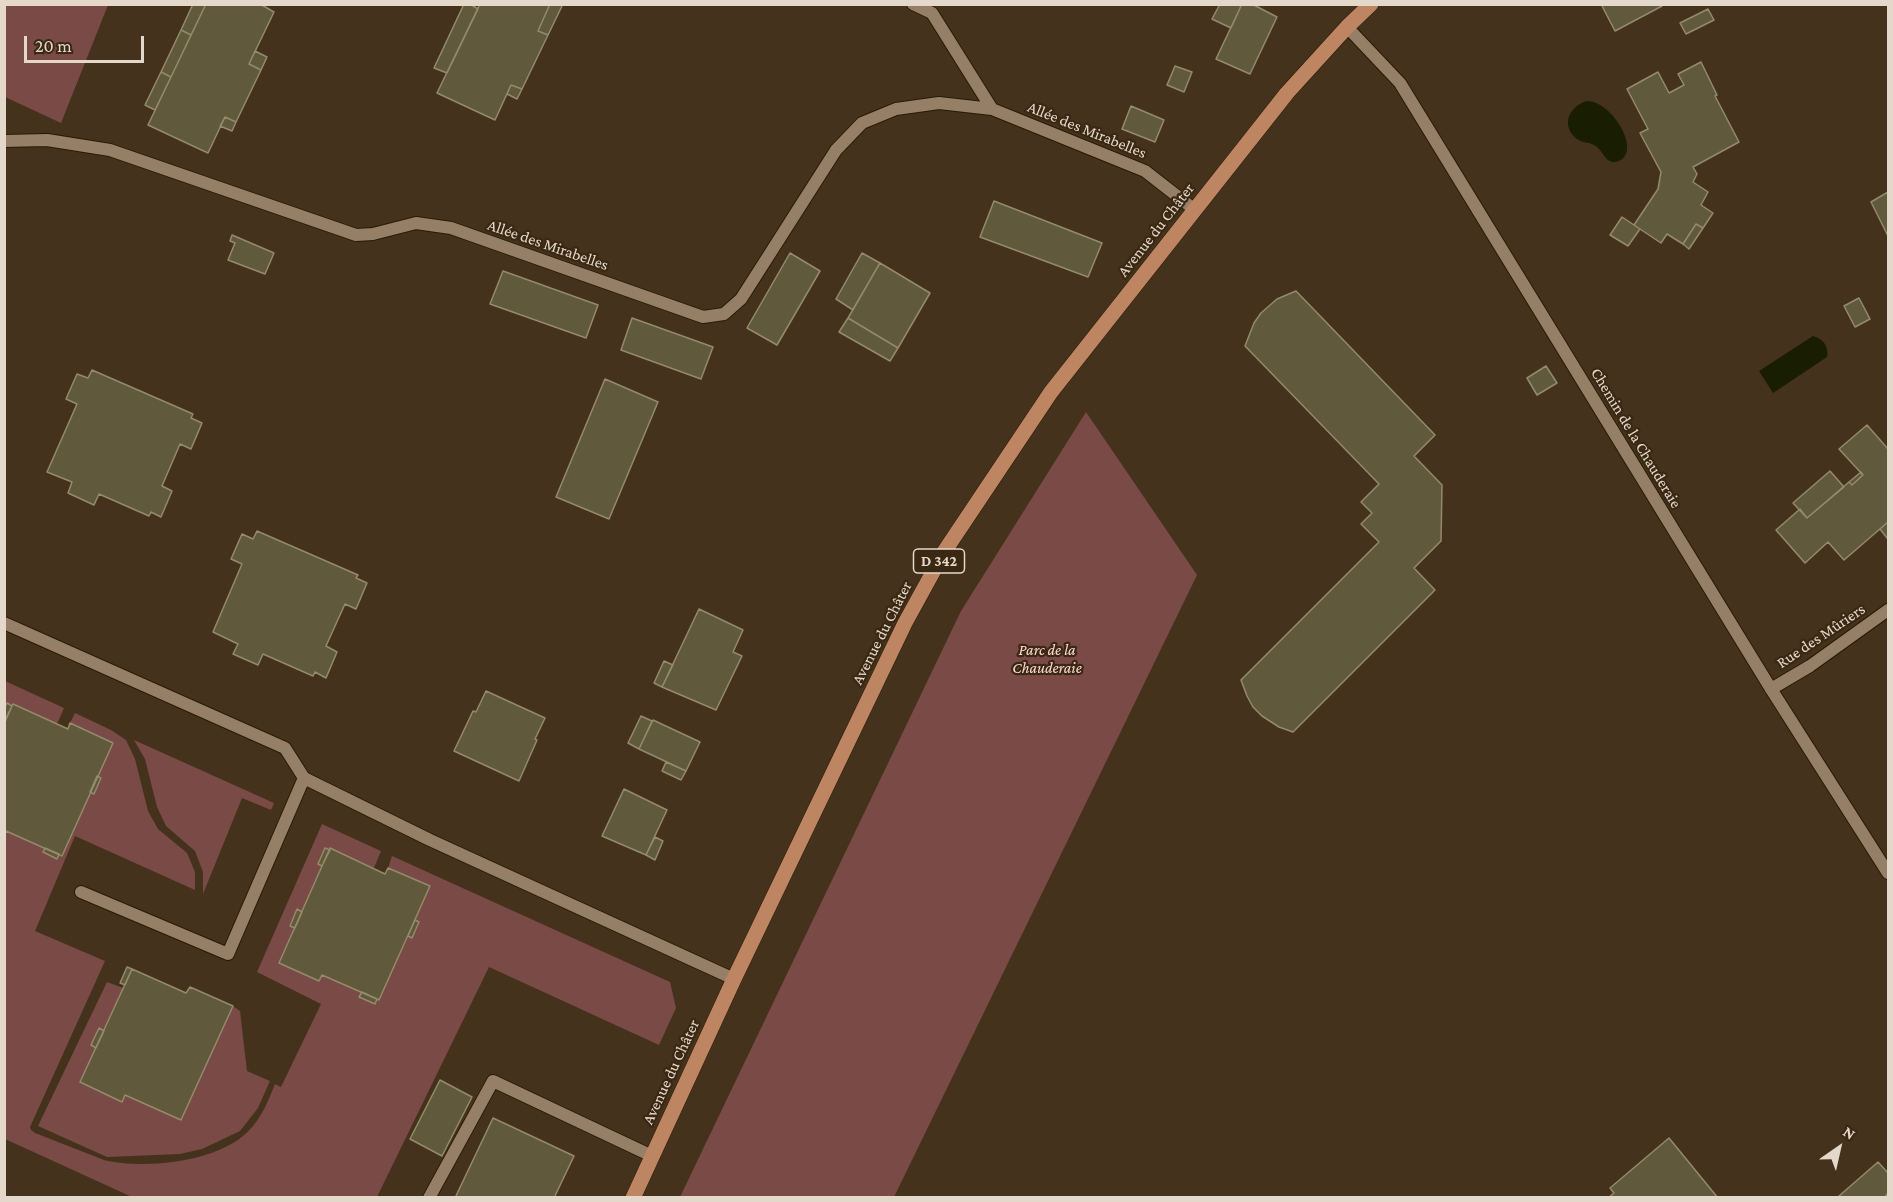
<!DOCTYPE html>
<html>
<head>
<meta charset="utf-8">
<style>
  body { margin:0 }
  #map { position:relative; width:1893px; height:1202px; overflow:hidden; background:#45321c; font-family:"Crimson Pro",serif }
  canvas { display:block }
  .frame { position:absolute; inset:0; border:6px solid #e4d8cb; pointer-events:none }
  .north { position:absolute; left:1809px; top:1118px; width:60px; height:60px; -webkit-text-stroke:4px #3a2812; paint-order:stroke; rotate:34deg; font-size:16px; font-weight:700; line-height:24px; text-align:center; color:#e4d8cb }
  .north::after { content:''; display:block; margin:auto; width:21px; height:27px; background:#e4d8cb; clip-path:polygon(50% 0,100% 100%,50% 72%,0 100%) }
  .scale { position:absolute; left:24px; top:36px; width:120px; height:27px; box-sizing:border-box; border:3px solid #e4d8cb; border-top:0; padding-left:8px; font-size:18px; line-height:21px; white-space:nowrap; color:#e4d8cb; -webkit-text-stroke:4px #3a2812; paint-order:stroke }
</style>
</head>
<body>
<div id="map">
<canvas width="1893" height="1202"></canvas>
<div class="frame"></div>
<div class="north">N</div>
<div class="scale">20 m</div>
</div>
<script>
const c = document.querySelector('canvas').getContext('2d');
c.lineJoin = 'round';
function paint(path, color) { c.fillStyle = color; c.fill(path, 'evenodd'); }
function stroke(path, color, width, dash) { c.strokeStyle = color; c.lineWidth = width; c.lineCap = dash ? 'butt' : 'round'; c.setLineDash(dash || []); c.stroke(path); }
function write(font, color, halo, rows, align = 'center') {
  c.font = font + ' "Crimson Pro",serif'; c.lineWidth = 4.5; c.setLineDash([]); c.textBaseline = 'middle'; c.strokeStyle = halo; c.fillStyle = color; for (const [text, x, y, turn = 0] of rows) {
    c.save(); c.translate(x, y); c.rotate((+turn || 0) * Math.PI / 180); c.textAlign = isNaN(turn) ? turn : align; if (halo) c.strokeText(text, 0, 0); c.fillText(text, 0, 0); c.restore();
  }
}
const green = new Path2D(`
  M 5,4 L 108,5 L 61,123 L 5,97 Z
  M 1086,412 L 1197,575 L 894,1197 L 680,1197 L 961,611 Z
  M 5,681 L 64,708 L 57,724 L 13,704 L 12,706 L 7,703 L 5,709 Z
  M 75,713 L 111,730 L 126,740 L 135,759 L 148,811 L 158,829 L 187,853 L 195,872 L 195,890 L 75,836 L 35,931 L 105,961 L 30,1127 L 31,1130 L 35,1133 L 104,1160 C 146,1170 225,1162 253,1126 C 263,1114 269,1099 275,1084 L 281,1087 L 321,1004 L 257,972 L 322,824 L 381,851 L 374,868 L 331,849 L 325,848 L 318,864 L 322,866 L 302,912 L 297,910 L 290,925 L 295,928 L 279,963 L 319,981 L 322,975 L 362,992 L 360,997 L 375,1004 L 377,999 L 379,1000 L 408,936 L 412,938 L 419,923 L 415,920 L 430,887 L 388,868 L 392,856 L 670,982 L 676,1008 L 659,1045 L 489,967 L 377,1197 L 132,1197 L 5,1139 L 5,834 L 6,831 L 45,848 L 43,853 L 56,859 L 90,792 L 94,794 L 101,779 L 97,776 L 113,743 L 70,723 Z
  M 134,740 L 274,803 L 271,810 L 242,798 L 203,894 L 203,872 L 195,851 L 166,826 L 157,807 L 145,759 Z
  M 107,982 L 123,988 L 96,1048 L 122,1101 L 125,1095 L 233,1006 L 240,1011 L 247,1071 L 270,1081 L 258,1108 L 240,1131 L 202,1149 L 180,1154 L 107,1157 L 38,1126 Z`);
const water = new Path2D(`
  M 1587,101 C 1612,101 1642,151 1619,161 C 1605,166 1604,150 1594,145 C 1588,142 1583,143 1577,139 C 1560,126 1569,106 1587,101 Z
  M 1813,336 C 1823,339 1829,346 1827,357 L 1773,393 L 1759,371 Z`);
const building = new Path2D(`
  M 193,4 L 206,4 L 191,35 L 181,30 Z
  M 206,4 L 260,4 L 274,12 L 249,64 L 261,70 L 236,122 L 225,117 L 208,153 L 148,125 Z
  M 464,4 L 470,4 L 478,9 L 447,73 L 434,68 Z
  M 480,4 L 550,4 L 538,31 L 548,35 L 522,89 L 511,85 L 495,120 L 437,93 Z
  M 550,4 L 563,4 L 548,35 L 538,31 Z
  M 1220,4 L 1237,4 L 1241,6 L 1231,28 L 1212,19 Z
  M 1242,4 L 1252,4 L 1277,17 L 1250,74 L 1216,59 Z
  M 1601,4 L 1661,4 L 1662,6 L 1615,31 Z
  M 1708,9 L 1714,20 L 1686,34 L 1680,23 Z
  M 181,30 L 191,35 L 171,77 L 161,72 Z
  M 255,51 L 267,57 L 261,70 L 249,64 Z
  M 1701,62 L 1717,95 L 1715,96 L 1739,142 L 1693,167 L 1697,174 L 1693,182 L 1708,192 L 1701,205 L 1713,213 L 1703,228 L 1696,224 L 1683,244 L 1667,234 L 1661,243 L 1634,225 L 1658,189 L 1661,172 L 1640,133 L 1648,129 L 1627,89 L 1658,72 L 1669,93 L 1684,85 L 1678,74 Z
  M 1175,66 L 1192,72 L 1184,92 L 1167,85 Z
  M 161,72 L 171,77 L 155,110 L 145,105 Z
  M 511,85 L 522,89 L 517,99 L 507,94 Z
  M 1131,106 L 1164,120 L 1155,142 L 1122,129 Z
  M 225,117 L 236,122 L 232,131 L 220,126 Z
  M 1888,192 L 1888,236 L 1871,202 Z
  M 994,201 L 1102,243 L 1088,277 L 980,237 Z
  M 1622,217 L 1640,229 L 1628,246 L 1610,235 Z
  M 1696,224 L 1703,228 L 1689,249 L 1683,244 Z
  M 232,235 L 274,253 L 265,274 L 228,260 L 235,243 L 230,241 Z
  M 790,253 L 820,271 L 777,345 L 747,328 Z
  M 862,253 L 880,263 L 853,310 L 836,299 Z
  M 880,263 L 930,293 L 898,348 L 848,318 Z
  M 503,271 L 598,305 L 586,338 L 490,304 Z
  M 1296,291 L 1435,435 L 1414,456 L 1442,485 L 1441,541 L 1414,568 L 1435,590 L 1293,732 L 1279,727 L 1262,716 L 1253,707 L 1247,696 L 1241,680 L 1379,542 L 1361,524 L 1372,513 L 1361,502 L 1379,484 L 1245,346 L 1254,323 L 1261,313 L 1277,299 Z
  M 1859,298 L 1870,319 L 1855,327 L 1844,306 Z
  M 632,318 L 713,347 L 701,379 L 621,350 Z
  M 848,318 L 898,348 L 890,361 L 839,332 Z
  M 1546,366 L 1557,383 L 1537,395 L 1527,378 Z
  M 92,370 L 193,414 L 191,418 L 202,423 L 191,449 L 180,444 L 162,486 L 172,491 L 161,517 L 151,512 L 149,516 L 99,494 L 94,505 L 68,493 L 72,482 L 47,472 L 77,404 L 66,399 L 77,374 L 88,378 Z
  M 605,379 L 658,402 L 609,519 L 556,497 Z
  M 1867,425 L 1888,449 L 1888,522 L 1844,560 L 1828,542 L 1805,563 L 1776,530 L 1800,509 L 1807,518 L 1849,482 L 1852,485 L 1863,475 L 1839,449 Z
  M 1830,471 L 1844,487 L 1807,518 L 1793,503 Z
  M 1861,472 L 1863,475 L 1852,485 L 1849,482 Z
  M 1888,522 L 1888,537 L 1887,538 L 1880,529 Z
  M 257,531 L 358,575 L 356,578 L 367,583 L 356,609 L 345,604 L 326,646 L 337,652 L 326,678 L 315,672 L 313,676 L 263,654 L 258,665 L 233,654 L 238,644 L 213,632 L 242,564 L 231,559 L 242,534 L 253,539 Z
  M 699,609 L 743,630 L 733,652 L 742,656 L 716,710 L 662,687 Z
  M 664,661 L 673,665 L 662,687 L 654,683 Z
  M 486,691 L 545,718 L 535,739 L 537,740 L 519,781 L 454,751 L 473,711 L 476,712 Z
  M 7,703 L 12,706 L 5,722 L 4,709 Z
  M 13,704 L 68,729 L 70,723 L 113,743 L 62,856 L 6,831 L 4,834 L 4,722 Z
  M 641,716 L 652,721 L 639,749 L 628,743 Z
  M 653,720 L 700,742 L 686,771 L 639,749 Z
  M 666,762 L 686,771 L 681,780 L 662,771 Z
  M 97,776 L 101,778 L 94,794 L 90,792 Z
  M 624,789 L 667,810 L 646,855 L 602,836 Z
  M 655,837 L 663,841 L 655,860 L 646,855 Z
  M 45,848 L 59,854 L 57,859 L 43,852 Z
  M 325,848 L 330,850 L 322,866 L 318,864 Z
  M 330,848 L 385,874 L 388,868 L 430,886 L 379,1000 L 322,975 L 319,981 L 279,963 Z
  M 297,909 L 302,912 L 295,928 L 290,926 Z
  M 415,920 L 419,922 L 412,938 L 408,936 Z
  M 127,967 L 132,969 L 125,985 L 120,983 Z
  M 132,969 L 186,993 L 190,987 L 233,1006 L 181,1120 L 125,1095 L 122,1102 L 80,1082 Z
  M 362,992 L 377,999 L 375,1004 L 359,997 Z
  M 99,1028 L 104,1031 L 96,1048 L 91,1045 Z
  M 440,1080 L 472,1097 L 442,1156 L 410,1139 Z
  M 493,1118 L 574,1156 L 554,1198 L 455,1198 Z
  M 1669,1138 L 1718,1198 L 1608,1198 L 1614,1193 L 1610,1188 Z
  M 1878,1162 L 1888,1173 L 1888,1193 L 1884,1198 L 1841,1198 L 1839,1196 Z`);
const lane = new Path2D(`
  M 913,4 L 932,13 L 992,109 L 1145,171 L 1195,210
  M 4,141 L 47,140 L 110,150 L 356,235 L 373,234 L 416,223 L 451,228 L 703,317 L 724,314 L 741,299 L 836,150 L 862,123 L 896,109 L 939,103 L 992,109
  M 4,623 L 285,748 L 304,778 L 430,840 L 734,979
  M 1771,689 L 1810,666 L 1888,610
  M 81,892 L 228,954 L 304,778
  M 429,1198 L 493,1081 L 652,1156`);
const street = new Path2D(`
  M 1347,27 L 1400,83 L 1771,689 L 1888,873`);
const primary = new Path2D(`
  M 633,1198 L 734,979 L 905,623 L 944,552 L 1051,392 L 1287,93 L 1347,27 L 1371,4`);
const shields = [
  [939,561,51]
];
const shieldNames = [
  ["D 342",939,561]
];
const streetNames = [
  ["Allée des Mirabelles",1087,130,22],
  ["Avenue du Châter",1156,230,-52],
  ["Allée des Mirabelles",548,245,19],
  ["Chemin de la Chauderaie",1636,438,59],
  ["Avenue du Châter",882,633,-63],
  ["Rue des Mûriers",1821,636,-34],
  ["Avenue du Châter",671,1072,-65]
];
const parkNames = [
  ["Parc de la",1047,650],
  ["Chauderaie",1047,668]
];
paint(green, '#794a46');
paint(water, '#191d02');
paint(building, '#61593c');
stroke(building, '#948a6c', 1.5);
stroke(lane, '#2b1904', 14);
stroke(street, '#2b1904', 14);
stroke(primary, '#2b1904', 16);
stroke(lane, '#958067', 12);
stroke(street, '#958067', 12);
stroke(primary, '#be8562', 15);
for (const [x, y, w] of shields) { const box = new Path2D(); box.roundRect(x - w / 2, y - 12, w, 24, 4.5); c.fillStyle = '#3a2812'; c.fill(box); stroke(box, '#e4d8cb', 1.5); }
write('bold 15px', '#e4d8cb', null, shieldNames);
write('16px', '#e4d8cb', '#3a2812', streetNames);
write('italic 16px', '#fed9d5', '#3a2812', parkNames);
</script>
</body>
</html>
